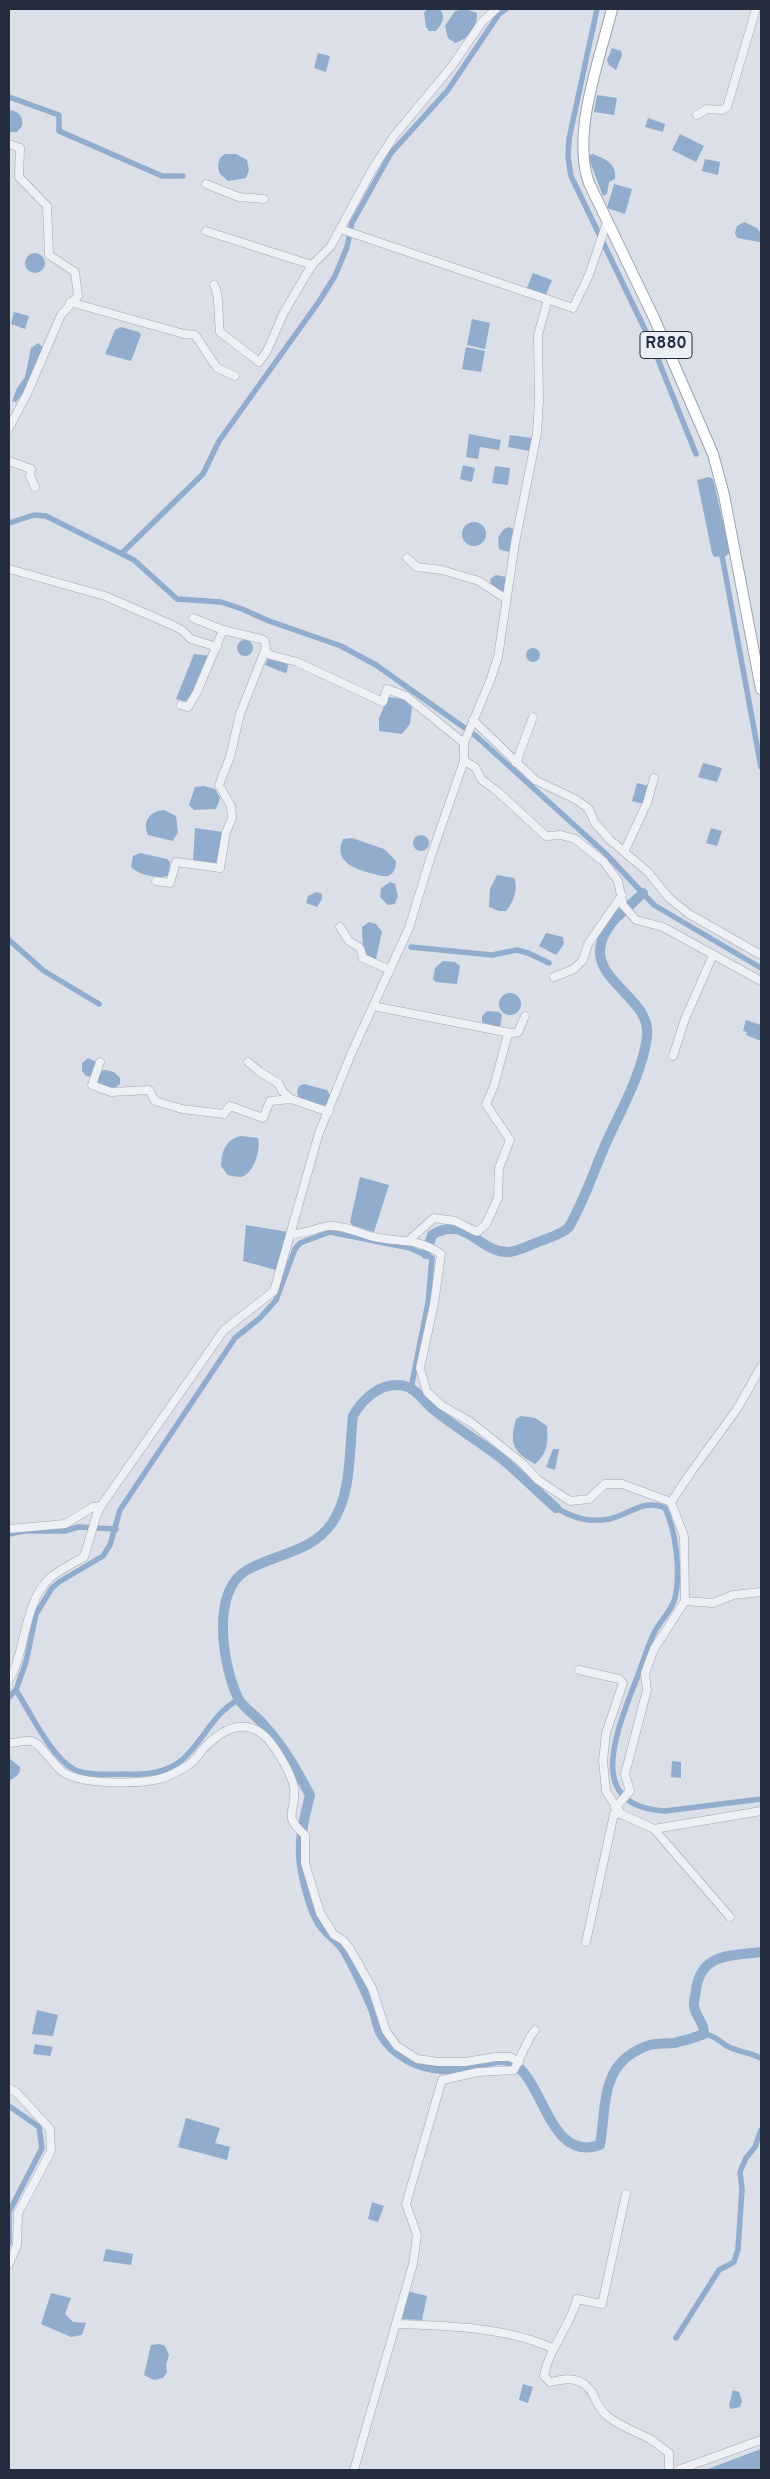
<!DOCTYPE html>
<html>
<head>
<meta charset="utf-8">
<style>
  body { margin:0 }
  #map { position:relative; width:770px; height:2479px; overflow:hidden; background:#dbdfe7; font-family:Overpass,sans-serif }
  canvas { display:block }
  .frame { position:absolute; inset:0; border:10px solid #232d3e; pointer-events:none }
</style>
</head>
<body>
<div id="map">
<canvas width="770" height="2479"></canvas>
<div class="frame"></div>
</div>
<script>
const c = document.querySelector('canvas').getContext('2d');
c.lineJoin = 'round';
function paint(path, color) { c.fillStyle = color; c.fill(path, 'evenodd'); }
function stroke(path, color, width, dash) { c.strokeStyle = color; c.lineWidth = width; c.lineCap = dash ? 'butt' : 'round'; c.setLineDash(dash || []); c.stroke(path); }
function write(font, color, halo, rows, align = 'center') {
  c.font = font + ' Overpass,sans-serif'; c.lineWidth = 4.5; c.setLineDash([]); c.textBaseline = 'middle'; c.strokeStyle = halo; c.fillStyle = color; for (const [text, x, y, turn = 0] of rows) {
    c.save(); c.translate(x, y); c.rotate((+turn || 0) * Math.PI / 180); c.textAlign = isNaN(turn) ? turn : align; if (halo) c.strokeText(text, 0, 0); c.fillText(text, 0, 0); c.restore();
  }
}
const water = new Path2D(`
  M 427,9 L 440,9 C 446,17 442,24 436,31 L 429,31 L 426,27 L 424,13 Z
  M 465,9 L 477,13 C 477,28 470,38 455,43 L 448,38 L 445,26 L 455,11 Z
  M 612,48 L 621,51 L 622,55 L 616,70 L 609,65 L 607,60 Z
  M 318,53 L 330,56 L 326,72 L 314,68 Z
  M 597,95 L 617,98 L 614,115 L 594,112 Z
  M 9,110 C 18,111 24,116 22,126 L 17,132 L 9,132 Z
  M 648,118 L 665,124 L 663,132 L 645,127 Z
  M 680,134 L 704,146 L 696,162 L 672,150 Z
  M 225,154 L 236,154 L 247,160 L 249,170 L 246,178 L 228,181 L 220,174 C 217,167 217,158 225,154 Z
  M 593,154 C 606,159 617,164 615,179 L 609,182 L 607,194 L 603,196 L 589,159 L 589,155 Z
  M 705,159 L 720,162 L 718,175 L 702,171 Z
  M 614,184 L 632,189 L 625,214 L 607,208 Z
  M 744,222 L 757,228 L 761,234 L 760,242 L 737,238 L 735,233 L 737,226 Z
  M25 263a10 10 0 1 1 20 0a10 10 0 1 1-20 0Z
  M 533,273 L 552,280 L 545,297 L 526,290 Z
  M 14,312 L 29,316 L 25,329 L 11,324 Z
  M 472,319 L 490,323 L 485,349 L 467,345 Z
  M 121,327 L 139,332 L 141,335 L 131,361 L 105,354 L 115,330 Z
  M 38,343 L 44,348 L 26,389 L 16,402 L 12,401 L 17,388 L 25,377 L 31,348 Z
  M 466,347 L 485,351 L 481,372 L 462,369 Z
  M 469,434 L 501,440 L 499,450 L 480,447 L 478,459 L 466,457 Z
  M 510,435 L 532,438 L 530,451 L 508,447 Z
  M 463,465 L 475,468 L 472,482 L 460,479 Z
  M 495,466 L 510,468 L 508,485 L 492,483 Z
  M 709,477 L 713,479 L 730,552 L 726,556 L 714,557 L 712,553 L 697,480 Z
  M462 534a12 12 0 1 1 24 0a12 12 0 1 1-24 0Z
  M 509,527 L 513,529 L 512,545 L 508,552 L 499,549 L 498,537 L 504,529 Z
  M 496,575 L 506,577 L 503,594 L 492,588 L 490,579 Z
  M237 648a8 8 0 1 1 16 0a8 8 0 1 1-16 0Z
  M526 655a7 7 0 1 1 14 0a7 7 0 1 1-14 0Z
  M 194,654 L 210,656 L 188,702 L 176,699 Z
  M 268,658 L 288,664 L 287,672 L 285,673 L 265,665 Z
  M 388,697 L 403,699 L 412,707 L 410,724 L 402,734 L 379,731 L 379,718 Z
  M 703,763 L 722,768 L 717,782 L 698,777 Z
  M 637,783 L 649,786 L 644,804 L 632,801 Z
  M 204,786 L 215,789 L 220,798 L 216,809 L 194,810 L 189,805 L 195,787 Z
  M 164,810 L 176,816 L 178,832 L 173,841 L 148,835 C 142,821 150,811 164,810 Z
  M 195,828 L 223,832 L 217,866 L 193,862 Z
  M 711,828 L 722,831 L 717,846 L 706,843 Z
  M413 843a8 8 0 1 1 16 0a8 8 0 1 1-16 0Z
  M 352,838 L 384,849 L 396,861 C 396,866 395,872 390,875 C 386,878 379,875 374,874 C 357,870 332,862 343,839 Z
  M 140,853 L 167,859 L 170,862 L 169,875 C 161,880 138,875 131,867 L 133,856 Z
  M 497,875 L 514,878 C 519,888 513,903 506,911 L 499,911 L 489,907 L 490,889 Z
  M 390,882 L 395,884 L 398,896 L 395,904 L 388,905 L 380,897 L 381,888 Z
  M 316,892 L 322,894 L 322,899 L 317,907 L 306,903 L 308,896 Z
  M 369,922 L 376,924 L 382,932 L 376,959 L 368,958 L 363,951 L 362,927 Z
  M 546,933 L 563,937 L 564,944 L 556,955 L 539,946 Z
  M 443,961 L 455,962 L 460,966 L 457,984 L 436,982 L 433,979 L 435,968 Z
  M499 1004a11 11 0 1 1 22 0a11 11 0 1 1-22 0Z
  M 487,1011 L 499,1012 L 502,1015 L 500,1028 L 482,1022 L 482,1016 Z
  M 746,1020 L 761,1025 L 761,1041 L 746,1035 L 747,1032 L 743,1031 Z
  M 88,1058 L 96,1062 L 93,1077 L 86,1076 L 82,1071 L 82,1063 Z
  M 105,1070 L 114,1072 L 120,1078 L 120,1084 L 115,1088 L 97,1084 L 100,1071 Z
  M 304,1084 L 327,1090 L 330,1095 L 329,1102 L 324,1106 L 300,1099 L 297,1093 L 299,1086 Z
  M 241,1136 L 258,1138 C 261,1149 254,1174 241,1177 C 237,1177 232,1176 228,1175 L 221,1166 C 222,1151 225,1140 241,1136 Z
  M 360,1177 L 389,1185 L 374,1232 L 352,1225 L 350,1222 Z
  M 246,1225 L 288,1232 L 276,1270 L 243,1261 Z
  M 521,1416 L 535,1418 L 547,1426 C 548,1443 548,1453 535,1464 C 513,1452 509,1444 516,1419 Z
  M 553,1449 L 559,1449 L 555,1470 L 546,1467 Z
  M 9,1758 L 20,1767 C 21,1775 15,1777 9,1781 Z
  M 672,1761 L 681,1762 L 681,1778 L 671,1777 Z
  M 37,2010 L 58,2015 L 53,2036 L 32,2034 Z
  M 35,2044 L 53,2047 L 50,2056 L 33,2054 Z
  M 186,2118 L 220,2128 L 215,2143 L 230,2147 L 227,2160 L 178,2147 Z
  M 372,2202 L 384,2206 L 378,2222 L 368,2219 Z
  M 106,2249 L 133,2254 L 131,2265 L 103,2261 Z
  M 407,2291 L 427,2296 L 422,2320 L 402,2319 Z
  M 51,2293 L 71,2298 L 65,2314 L 73,2322 L 86,2323 L 82,2335 L 71,2337 L 41,2324 Z
  M 160,2344 L 165,2346 L 169,2355 L 166,2365 L 167,2372 L 163,2378 L 154,2380 L 144,2375 L 151,2345 Z
  M 523,2384 L 533,2387 L 528,2403 L 519,2400 Z
  M 733,2390 L 739,2392 L 742,2401 L 740,2407 L 731,2409 L 729,2406 Z
  M 761,2449 L 761,2470 L 705,2470 Z`);
const canal = new Path2D(`
  M 597,9 L 569,139 L 568,157 L 571,176 L 651,342 L 696,454
  M 9,97 L 59,115 L 59,131 L 162,176 L 183,176
  M 9,523 L 34,515 L 46,516 L 134,560 L 177,599 L 221,602 L 242,609 L 269,621 L 341,646 L 376,665 L 476,736 L 605,853 L 654,905 L 761,968
  M 721,550 L 761,767
  M 122,553 L 203,474 L 219,441 L 318,303 L 335,276 L 347,247 L 352,223 L 391,153 L 448,90 L 499,14 L 506,9
  M 9,940 L 44,971 L 99,1004
  M 411,947 L 492,955 L 517,950 L 528,953 L 549,963
  M 556,1508 C 574,1518 589,1523 609,1519 C 629,1515 644,1498 665,1508 C 676,1531 681,1573 675,1598 C 672,1610 661,1620 655,1631 C 646,1649 641,1669 633,1688 C 615,1736 586,1807 665,1811 L 761,1799
  M 9,1534 L 25,1531 L 65,1531 L 78,1527 L 116,1529
  M 9,1697 L 16,1690
  M 239,1699 C 211,1715 204,1741 182,1760 C 166,1773 147,1775 127,1774 C 111,1774 93,1776 78,1771 C 54,1763 30,1712 16,1690 L 26,1662 L 36,1614 L 52,1588 L 59,1582 L 103,1556 L 110,1545 L 120,1510 L 235,1338 L 260,1318 L 276,1300 L 295,1249 L 300,1243 L 330,1232 L 410,1248 L 432,1258 L 428,1303 L 411,1388
  M 704,2034 C 720,2037 719,2043 731,2048 C 741,2052 751,2053 761,2058
  M 9,2106 L 39,2127 L 42,2148 L 9,2212
  M 9,2213 L 9,2243
  M 676,2338 L 719,2270 L 734,2262 L 738,2249 L 742,2189 L 740,2172 L 746,2158 L 755,2147 L 761,2130`);
const river = new Path2D(`
  M 426,1254 L 432,1235 C 465,1214 479,1252 507,1252 C 518,1252 531,1244 541,1241 C 550,1237 563,1234 569,1227 C 584,1201 594,1171 606,1143 C 621,1110 642,1074 647,1037 C 653,991 566,976 615,919 C 624,910 634,902 643,893
  M 556,1508 C 538,1492 521,1475 502,1459 C 481,1442 456,1428 434,1410 C 425,1403 417,1389 405,1386 C 382,1381 363,1398 353,1416 C 349,1450 352,1494 332,1523 C 311,1553 277,1553 247,1570 C 210,1592 223,1666 238,1698 C 243,1708 257,1716 264,1725 C 284,1747 296,1769 310,1795 C 304,1819 298,1841 302,1866 C 304,1880 311,1908 318,1920 C 324,1933 339,1940 345,1951 C 356,1970 365,1990 373,2009 C 376,2017 377,2027 381,2034 C 387,2045 398,2054 409,2060 C 428,2070 454,2072 475,2066 C 486,2063 499,2056 511,2062 C 545,2079 548,2163 600,2145 C 607,2102 600,2061 650,2045 C 657,2043 666,2044 674,2043 C 684,2041 694,2038 704,2034 C 705,2023 695,2016 694,2006 C 693,2001 696,1995 696,1990 C 701,1952 732,1956 761,1952`);
const minor = new Path2D(`
  M 697,115 L 707,109 L 723,110 L 727,107 L 756,9
  M 9,144 L 20,148 L 19,177 L 47,206 L 49,255 L 75,272 L 78,296 L 61,315 L 27,394 L 9,428
  M 206,184 L 239,197 L 264,199
  M 340,229 L 573,308 L 589,275 L 607,222
  M 206,231 L 312,265
  M 214,285 C 220,295 218,318 220,332 L 259,362 L 267,351 L 284,312 L 312,265 L 331,246 L 372,170 L 394,136 L 452,66 L 482,22 L 496,9
  M 548,299 L 538,335 L 539,401 L 537,433 L 515,543 L 498,657 L 490,681 L 464,743 L 464,761 L 475,767 L 482,780 L 497,791 L 546,836 L 561,835 L 575,839 L 604,862 L 618,881 L 623,905 L 636,920 L 663,927 L 761,981
  M 70,302 L 184,334 L 195,335 L 217,368 L 235,376
  M 9,461 L 31,469 L 30,476 L 35,487
  M 407,558 L 417,567 L 442,570 L 479,581 L 506,599
  M 9,569 L 105,596 L 172,625 L 182,630 L 191,639 L 217,647
  M 193,618 L 223,630 L 261,639 L 265,641 L 266,651 L 270,655 L 297,662 L 383,702 L 387,689 L 406,696 L 464,743
  M 181,705 L 188,707 L 197,692 L 223,630
  M 473,720 L 535,780 L 575,799 L 588,808 L 595,823 L 610,840 L 648,872 L 669,898 L 689,914 L 761,955
  M 516,763 L 533,717
  M 624,852 L 647,803 L 654,778
  M 156,881 L 170,883 L 176,862 L 220,868 L 226,832 L 232,818 L 231,806 L 219,785 L 230,757 L 240,714 L 266,648
  M 340,927 L 349,941 L 360,948 L 363,958 L 390,970
  M 554,977 L 574,969 L 583,960 L 588,944 L 622,895
  M 373,1006 L 510,1033
  M 673,1056 L 685,1019 L 713,955
  M 100,1062 L 92,1085 L 111,1092 L 149,1090 L 155,1101 L 182,1109 L 224,1114 L 230,1106 L 263,1118 L 270,1101 L 291,1099 L 329,1112
  M 248,1062 L 260,1072 L 278,1083 L 283,1092 L 291,1099
  M 292,1234 C 305,1234 316,1228 329,1226 C 345,1225 360,1234 374,1237 C 400,1243 416,1237 441,1254 L 434,1304 L 420,1368 L 427,1392 L 441,1405 L 472,1423 L 522,1463 L 538,1480 L 570,1501 L 589,1499 L 605,1484 L 622,1484 L 671,1502 L 684,1536 L 685,1601 L 654,1649 L 645,1673 L 647,1690 L 625,1774 L 630,1791 L 615,1808
  M 409,1240 L 434,1218 L 455,1221 L 477,1232 L 486,1224 L 498,1198 L 499,1168 L 510,1140 L 486,1104 L 494,1086 L 508,1034 L 518,1032 L 525,1016
  M 671,1502 L 689,1475 L 737,1409 L 761,1367
  M 9,1529 L 65,1524 L 93,1507 L 101,1506
  M 685,1601 L 713,1603 L 733,1595 L 761,1592
  M 579,1670 L 619,1679 L 623,1683 L 606,1733 L 603,1761 L 606,1791 L 621,1814 L 654,1829 L 761,1811
  M 9,1680 C 27,1649 23,1602 51,1577 C 61,1569 73,1563 84,1557 L 97,1514 L 101,1506 L 224,1330 L 274,1291 L 319,1133 L 352,1052 L 409,928 L 430,859 L 464,761
  M 9,1743 C 16,1743 25,1740 31,1741 C 40,1742 54,1766 63,1772 C 82,1785 137,1784 159,1779 C 169,1777 182,1769 190,1764 C 197,1759 201,1750 208,1744 C 223,1730 242,1719 261,1733 C 273,1741 292,1774 294,1788 C 297,1812 281,1815 305,1835 L 305,1863 L 320,1913 L 334,1935 L 343,1940 L 350,1949 L 372,1988 L 386,2031 L 397,2046 L 417,2059 L 438,2062 L 465,2062 L 496,2057 L 510,2057 L 519,2062
  M 654,1829 L 730,1917
  M 586,1942 L 614,1814 L 621,1814
  M 9,2088 L 17,2093 L 50,2129 L 51,2151 L 18,2213 L 17,2245 L 9,2264
  M 626,2194 L 602,2304 L 577,2299 C 570,2327 549,2348 544,2376 L 550,2382 C 561,2380 570,2377 581,2382 C 595,2389 594,2404 606,2415 C 620,2427 635,2431 650,2439 C 657,2443 663,2449 669,2453 L 669,2470
  M 397,2324 C 447,2326 506,2327 552,2348
  M 354,2470 L 413,2264 L 417,2235 L 406,2204 L 442,2080 L 478,2072 L 514,2070 L 530,2037 L 535,2030
  M 678,2470 L 761,2440`);
const major = new Path2D(`
  M 612,9 C 600,59 571,133 589,183 L 654,318 L 713,454 L 724,495 L 761,689`);
const shields = [
  [666,345,52]
];
const shieldNames = [
  ["R880",666,345]
];
paint(water, '#91accc');
stroke(canal, '#91accc', 5.5);
stroke(river, '#91accc', 10);
stroke(minor, '#a0a6b1', 9);
stroke(major, '#99a3b4', 12);
stroke(minor, '#edf0f5', 8);
stroke(major, '#fff', 10);
for (const [x, y, w] of shields) { const box = new Path2D(); box.roundRect(x - w / 2, y - 13.5, w, 27, 4); c.fillStyle = '#eaeef5'; c.fill(box); stroke(box, '#232d3e', 1); }
write('bold 16px', '#232d3e', null, shieldNames);
</script>
</body>
</html>
